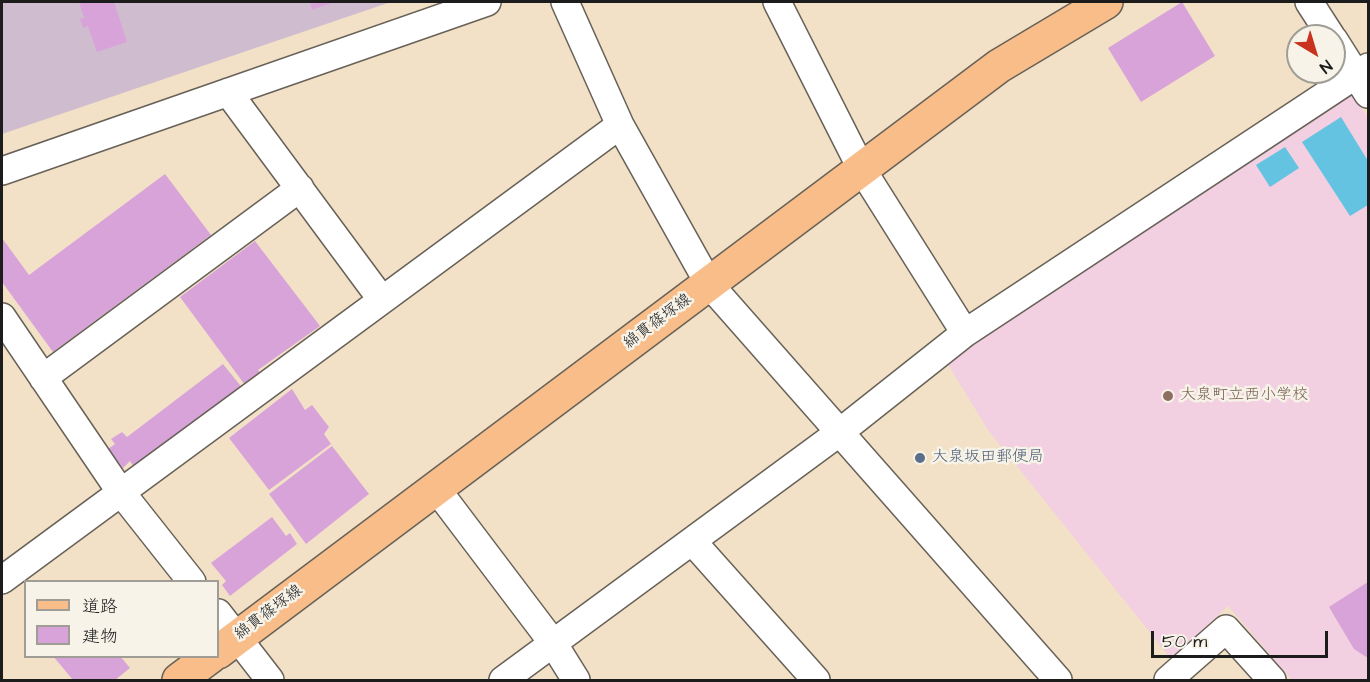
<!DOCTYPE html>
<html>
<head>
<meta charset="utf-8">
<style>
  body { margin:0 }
  #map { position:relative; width:1370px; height:682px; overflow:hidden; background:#f2e1c6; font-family:"Architects Daughter","Klee One",sans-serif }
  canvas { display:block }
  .frame { position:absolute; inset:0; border:3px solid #1c1c1c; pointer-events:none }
  .legend { position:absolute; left:24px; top:580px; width:195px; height:78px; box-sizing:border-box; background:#f7f3e8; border:2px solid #9f9d96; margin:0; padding:8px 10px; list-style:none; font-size:18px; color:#1c1c1c }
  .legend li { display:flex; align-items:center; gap:12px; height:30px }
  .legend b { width:30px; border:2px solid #9f9d96 }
  .north { position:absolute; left:1286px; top:24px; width:60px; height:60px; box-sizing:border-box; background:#f7f3e8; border:2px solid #9f9d96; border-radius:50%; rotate:142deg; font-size:16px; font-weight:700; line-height:24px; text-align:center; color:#1c1c1c }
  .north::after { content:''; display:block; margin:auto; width:21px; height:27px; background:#c8321e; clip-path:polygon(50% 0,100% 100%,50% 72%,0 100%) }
  .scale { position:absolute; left:1151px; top:631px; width:177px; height:27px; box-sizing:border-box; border:3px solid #1c1c1c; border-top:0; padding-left:8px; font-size:18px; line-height:21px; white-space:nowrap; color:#1c1c1c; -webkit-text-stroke:4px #f7f3e8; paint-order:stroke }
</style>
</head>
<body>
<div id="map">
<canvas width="1370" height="682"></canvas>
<div class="frame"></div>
<ul class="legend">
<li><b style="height:8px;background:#f8bd89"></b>道路</li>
<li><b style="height:16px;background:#d8a3d9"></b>建物</li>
</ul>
<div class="north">N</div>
<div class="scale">50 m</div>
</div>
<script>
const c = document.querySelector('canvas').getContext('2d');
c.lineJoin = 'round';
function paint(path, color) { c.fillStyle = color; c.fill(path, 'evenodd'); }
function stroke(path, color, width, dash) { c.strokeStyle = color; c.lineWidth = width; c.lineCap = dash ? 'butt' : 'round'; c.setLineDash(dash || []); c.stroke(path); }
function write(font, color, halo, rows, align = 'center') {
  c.font = font + ' "Architects Daughter","Klee One",sans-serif'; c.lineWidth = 5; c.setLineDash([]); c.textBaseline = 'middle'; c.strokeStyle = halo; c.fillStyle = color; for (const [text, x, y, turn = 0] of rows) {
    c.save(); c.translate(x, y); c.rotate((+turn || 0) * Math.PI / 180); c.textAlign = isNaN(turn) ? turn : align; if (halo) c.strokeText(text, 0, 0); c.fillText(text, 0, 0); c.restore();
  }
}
const built = new Path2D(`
  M 1348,87 L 1368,118 L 1368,680 L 1292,680 L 1228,606 L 1171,659 L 988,430 L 946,361 Z`);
const industrial = new Path2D(`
  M 2,2 L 391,2 L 2,134 Z`);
const water = new Path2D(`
  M 1341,117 L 1368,161 L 1368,205 L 1350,216 L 1302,142 Z
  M 1285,147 L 1299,168 L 1270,187 L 1256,165 Z`);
const building = new Path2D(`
  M 79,2 L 114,2 L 127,42 L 97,52 L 88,26 L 83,28 L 80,19 L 84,18 Z
  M 310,2 L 334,2 L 312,10 Z
  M 1182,2 L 1215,56 L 1141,102 L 1108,48 Z
  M 165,174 L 211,235 L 53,352 L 2,282 L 2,238 L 29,275 Z
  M 255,241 L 320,326 L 258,370 L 263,377 L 248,389 L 180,297 Z
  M 223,364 L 244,390 L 137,472 L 130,461 L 123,468 L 108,449 L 115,444 L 111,439 L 122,432 L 127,437 Z
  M 292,389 L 305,410 L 312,405 L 329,427 L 324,434 L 331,444 L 269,490 L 229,438 Z
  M 332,446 L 369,494 L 306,544 L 269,494 Z
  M 272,517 L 286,536 L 290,533 L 297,544 L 230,596 L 222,585 L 226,581 L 211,563 Z
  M 1368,582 L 1368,658 L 1354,649 L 1329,607 Z
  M 53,656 L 120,656 L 130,668 L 115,680 L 73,680 Z`);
const minor = new Path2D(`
  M 565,2 L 620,125 L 709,284 L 1058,680
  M 777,2 L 861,168 L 965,333
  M 1309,2 L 1331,36
  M 1334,40 L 1368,94
  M 228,92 L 382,300
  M 2,171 L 487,2
  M 2,317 L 120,491 L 192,582
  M 43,378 L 300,188
  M 435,487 L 553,643 L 576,680
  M 692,541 L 816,680
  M 2,580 L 620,125
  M 218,613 L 270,680
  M 503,680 L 840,432 L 965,333 L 1368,67
  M 1168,680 L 1226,629 L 1272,680`);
const major = new Path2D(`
  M 218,652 L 999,66 L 1106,2
  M 179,680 L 211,656`);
const markers = [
  [1168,396,6,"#8d6e63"],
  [920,458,6,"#5c6f8a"]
];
const streetNames = [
  ["綿貫篠塚線",658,322,-37],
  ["綿貫篠塚線",269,613,-37]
];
const educationNames = [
  ["大泉町立西小学校",1180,396]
];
const serviceNames = [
  ["大泉坂田郵便局",932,458]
];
paint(built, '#f2cfe1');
paint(industrial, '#cfbdcf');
paint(water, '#63c3e1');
paint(building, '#d8a3d9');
stroke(minor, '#676158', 30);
stroke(major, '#676158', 36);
stroke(minor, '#fff', 27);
stroke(major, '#f8bd89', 33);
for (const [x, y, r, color] of markers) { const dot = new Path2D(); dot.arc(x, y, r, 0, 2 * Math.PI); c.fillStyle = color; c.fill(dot); stroke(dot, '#f7f3e8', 2); }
write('16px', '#1c1c1c', '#f7f3e8', streetNames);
write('16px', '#785e54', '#f7f3e8', educationNames, 'left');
write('16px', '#4e5e75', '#f7f3e8', serviceNames, 'left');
</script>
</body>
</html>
